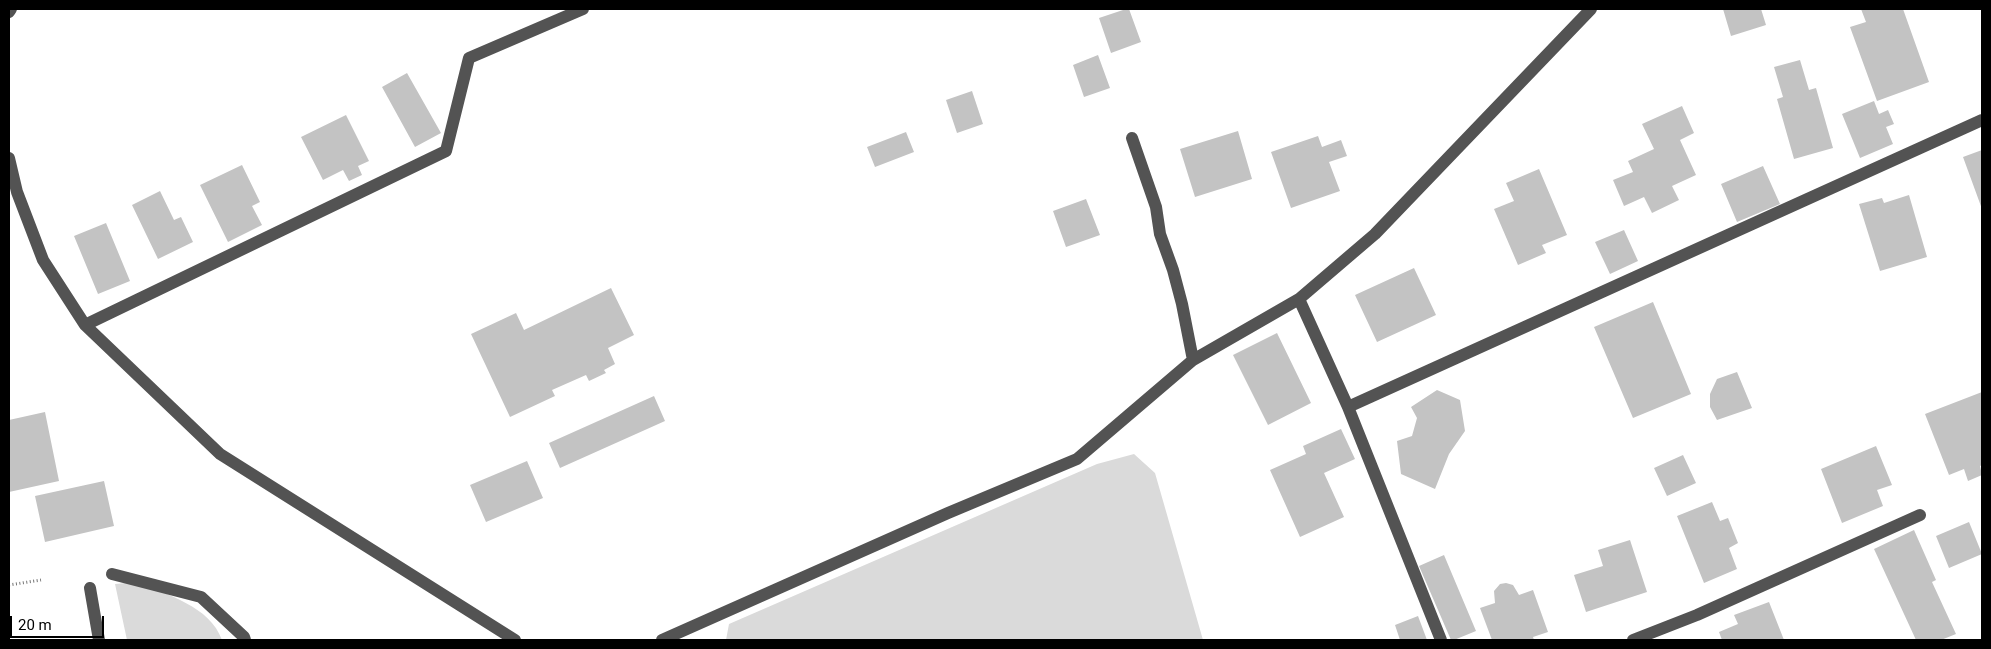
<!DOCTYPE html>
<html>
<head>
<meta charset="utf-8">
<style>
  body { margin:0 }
  #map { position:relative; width:1991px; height:649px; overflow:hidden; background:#fff; font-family:Roboto,sans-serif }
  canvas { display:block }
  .frame { position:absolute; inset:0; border:10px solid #000; pointer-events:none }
  .scale { position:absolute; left:10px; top:616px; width:94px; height:22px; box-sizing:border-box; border:2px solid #000; border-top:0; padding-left:6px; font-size:15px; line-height:18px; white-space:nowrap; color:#000; -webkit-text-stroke:4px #fff; paint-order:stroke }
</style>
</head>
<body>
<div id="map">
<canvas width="1991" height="649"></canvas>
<div class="frame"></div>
<div class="scale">20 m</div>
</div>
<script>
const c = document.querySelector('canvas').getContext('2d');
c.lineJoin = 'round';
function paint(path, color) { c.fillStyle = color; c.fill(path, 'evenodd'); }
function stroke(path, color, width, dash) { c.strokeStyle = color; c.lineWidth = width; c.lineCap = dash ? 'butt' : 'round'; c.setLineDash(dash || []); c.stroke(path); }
const green = new Path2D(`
  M 1134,454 L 1155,473 L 1203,640 L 726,640 L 729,624 L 1097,464 Z
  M 137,582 C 167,595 210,606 222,640 L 127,640 L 115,584 Z`);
const building = new Path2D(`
  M 1126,9 L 1129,9 L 1141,42 L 1111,53 L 1099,18 Z
  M 1723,9 L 1761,9 L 1766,25 L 1731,36 Z
  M 1861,9 L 1903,9 L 1929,82 L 1877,101 L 1850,27 L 1866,22 Z
  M 1098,55 L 1110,88 L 1084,97 L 1073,65 Z
  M 1800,60 L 1809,90 L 1816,88 L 1833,148 L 1794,159 L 1777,99 L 1783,97 L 1774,67 Z
  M 407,73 L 441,133 L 415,147 L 382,87 Z
  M 972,91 L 983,124 L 957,133 L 946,100 Z
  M 1874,101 L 1879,114 L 1888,110 L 1894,124 L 1886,127 L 1893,144 L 1860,158 L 1842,114 Z
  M 1682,106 L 1694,133 L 1680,140 L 1696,175 L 1672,186 L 1679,200 L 1652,213 L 1644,197 L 1624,206 L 1613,180 L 1633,172 L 1628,161 L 1654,149 L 1642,124 Z
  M 346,115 L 369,161 L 358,166 L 362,175 L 349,181 L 343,170 L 323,180 L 301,137 Z
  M 1238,131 L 1252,179 L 1195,197 L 1180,149 Z
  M 906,132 L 914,152 L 875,167 L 867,147 Z
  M 1318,136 L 1322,147 L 1341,140 L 1347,156 L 1329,162 L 1340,191 L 1291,208 L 1271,152 Z
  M 1982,150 L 1982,209 L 1963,157 Z
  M 242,165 L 260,202 L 252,206 L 262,225 L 228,242 L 200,185 Z
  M 1763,166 L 1780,204 L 1737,222 L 1721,184 Z
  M 1539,169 L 1567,235 L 1542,245 L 1546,253 L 1518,265 L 1494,209 L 1514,201 L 1506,183 Z
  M 160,191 L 174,220 L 181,217 L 193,242 L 158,259 L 132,205 Z
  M 1909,195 L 1927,257 L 1880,271 L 1859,204 L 1882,198 L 1884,203 Z
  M 1086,199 L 1100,235 L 1066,247 L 1053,211 Z
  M 106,223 L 130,281 L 98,294 L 74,236 Z
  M 1624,230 L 1638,261 L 1610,274 L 1595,242 Z
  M 1414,268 L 1436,315 L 1377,342 L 1355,295 Z
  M 611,288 L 634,335 L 608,348 L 615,364 L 604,370 L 606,373 L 589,381 L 586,375 L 552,390 L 555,396 L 510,417 L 471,334 L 516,313 L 524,330 Z
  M 1653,302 L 1691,394 L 1633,418 L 1594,327 Z
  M 1277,333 L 1311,403 L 1268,425 L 1233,355 Z
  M 1737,372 L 1752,408 L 1717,420 L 1710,407 L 1710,394 L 1717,379 Z
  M 1437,390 L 1460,400 L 1465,431 L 1449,454 L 1435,489 L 1401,474 L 1397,441 L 1412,436 L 1417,418 L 1411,407 Z
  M 1982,392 L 1982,465 L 1980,466 L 1982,475 L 1968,481 L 1964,469 L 1949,475 L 1925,414 Z
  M 654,396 L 665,421 L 560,468 L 549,443 Z
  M 45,412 L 59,481 L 9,492 L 9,420 Z
  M 1341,429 L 1355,459 L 1324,473 L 1344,517 L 1300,537 L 1270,470 L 1306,454 L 1303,446 Z
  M 1876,446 L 1892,485 L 1877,490 L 1883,506 L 1842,523 L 1821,469 Z
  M 1683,455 L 1696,483 L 1667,496 L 1654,468 Z
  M 527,461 L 543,498 L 486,522 L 470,485 Z
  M 104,481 L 114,526 L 45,542 L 35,496 Z
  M 1712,502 L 1720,521 L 1728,518 L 1738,543 L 1729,548 L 1737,569 L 1704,583 L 1677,516 Z
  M 1969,522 L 1982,554 L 1949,568 L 1936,536 Z
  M 1914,530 L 1936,580 L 1932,582 L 1956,634 L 1941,640 L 1916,640 L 1874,549 Z
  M 1630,540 L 1647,592 L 1586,612 L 1574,575 L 1603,566 L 1598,550 Z
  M 1444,555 L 1476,631 L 1454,640 L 1451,640 L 1419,566 Z
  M 1506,583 L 1513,585 L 1519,595 L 1533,590 L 1548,632 L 1533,637 L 1534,640 L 1492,640 L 1480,608 L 1495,603 L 1494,591 L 1500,584 Z
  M 1769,602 L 1784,640 L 1722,640 L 1719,632 L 1738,624 L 1734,615 Z
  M 1418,616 L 1427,640 L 1400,640 L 1395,625 Z`);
const path = new Path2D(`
  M 9,585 L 41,580`);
const minor = new Path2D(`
  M 9,12 L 11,9
  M 1132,138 L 1156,207 L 1160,234 L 1173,270 L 1182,304 L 1193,360
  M 9,158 L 17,192 L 43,260 L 85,325 L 220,454 L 515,640
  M 1299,299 L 1348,407 L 1441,640
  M 85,325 L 446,151 L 469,58 L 583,9
  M 1348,407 L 1982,120
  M 112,574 L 201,597 L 244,637 L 245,640
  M 90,588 L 99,640
  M 662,640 L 948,513 L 1077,459 L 1193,360 L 1299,299 L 1375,234 L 1591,9
  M 1633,640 L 1697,615 L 1920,515`);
paint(green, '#dadada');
paint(building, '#c3c3c3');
stroke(path, '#757575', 3, [1, 2.5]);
stroke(minor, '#535353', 12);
</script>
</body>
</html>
